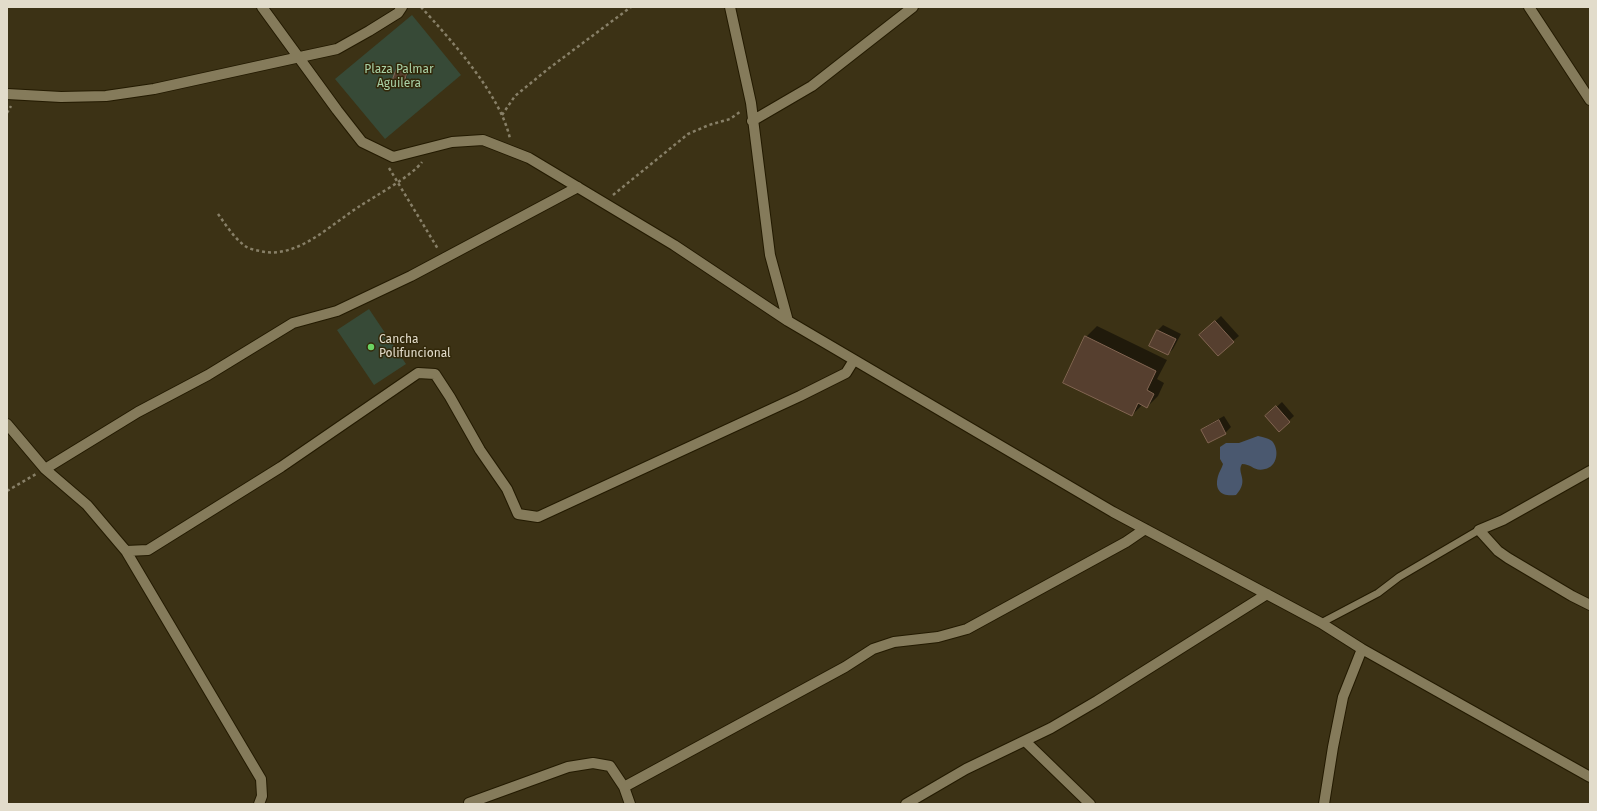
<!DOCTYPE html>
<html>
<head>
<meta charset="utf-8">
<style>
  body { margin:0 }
  #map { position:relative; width:1597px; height:811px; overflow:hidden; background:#3c3215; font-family:"Fira Sans",sans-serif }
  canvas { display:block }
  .frame { position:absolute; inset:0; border:8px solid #e2dccb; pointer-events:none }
</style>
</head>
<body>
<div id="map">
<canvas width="1597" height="811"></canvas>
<div class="frame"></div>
</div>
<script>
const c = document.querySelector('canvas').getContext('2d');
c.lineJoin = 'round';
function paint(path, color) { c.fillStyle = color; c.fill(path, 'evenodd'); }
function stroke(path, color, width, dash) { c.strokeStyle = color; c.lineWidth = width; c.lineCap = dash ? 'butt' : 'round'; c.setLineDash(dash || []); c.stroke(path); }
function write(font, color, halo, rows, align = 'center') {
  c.font = font + ' "Fira Sans",sans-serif'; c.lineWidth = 3; c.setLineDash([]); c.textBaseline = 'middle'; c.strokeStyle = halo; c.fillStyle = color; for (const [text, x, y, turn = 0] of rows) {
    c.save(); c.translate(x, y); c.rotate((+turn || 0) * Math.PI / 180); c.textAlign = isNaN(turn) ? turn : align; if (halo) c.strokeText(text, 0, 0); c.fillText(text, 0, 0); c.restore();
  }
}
const green = new Path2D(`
  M 412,15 L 461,75 L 385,139 L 335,79 Z
  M 369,309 L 406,364 L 374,385 L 337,330 Z`);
const water = new Path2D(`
  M 1258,436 C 1262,437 1268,438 1272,441 C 1280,450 1277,467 1265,469 C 1254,472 1252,464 1242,464 C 1236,473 1250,480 1236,495 C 1222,497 1214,491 1218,476 C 1219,472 1222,468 1223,464 L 1220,459 L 1220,447 L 1226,443 L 1239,443 Z`);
const shadow = new Path2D(`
  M 400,66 L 409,69 L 406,79 L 403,82 L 397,69 Z
  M 1221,316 L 1239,336 L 1233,341 L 1206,330 Z
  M 1163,325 L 1181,334 L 1173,349 L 1168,354 L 1150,345 L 1158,330 Z
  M 1097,326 L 1167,360 L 1157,379 L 1164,383 L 1158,396 L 1147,407 L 1143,404 L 1132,415 L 1086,337 Z
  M 1282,402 L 1294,416 L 1279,430 L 1272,411 Z
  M 1224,416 L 1231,427 L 1225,433 L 1209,441 L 1203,430 L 1208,425 Z`);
const building = new Path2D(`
  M 397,68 L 407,72 L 404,83 L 393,79 Z
  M 1215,321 L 1234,342 L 1218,356 L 1199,335 Z
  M 1157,330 L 1176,339 L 1168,355 L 1149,346 Z
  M 1085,336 L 1156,371 L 1147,390 L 1154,394 L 1147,408 L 1138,403 L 1132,416 L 1063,383 Z
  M 1276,406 L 1290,422 L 1279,432 L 1265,416 Z
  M 1219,420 L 1226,434 L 1208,443 L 1201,430 Z`);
const path = new Path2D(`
  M 421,7 C 451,40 501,95 510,139
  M 7,113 L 11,106
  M 502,115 L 515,96 L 548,69 L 631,7
  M 389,168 L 438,249
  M 613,195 L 688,134 L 709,125 L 730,119 L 741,111
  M 218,214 C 226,225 234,238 245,246 C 249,249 255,250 260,251 C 297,260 331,224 360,206 C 375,196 412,176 422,162
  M 7,491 L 36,474`);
const service = new Path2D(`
  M 1321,623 L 1378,593 L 1399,577 L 1479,530`);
const minor = new Path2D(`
  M 262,7 L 337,110 L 362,142 L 393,157 L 452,142 L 483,140 L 529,158 L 674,245 L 788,321 L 1113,512 L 1321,623 L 1362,649 L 1590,777
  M 730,7 L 751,103 L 770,255 L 788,321
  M 1529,7 L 1590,100
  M 7,94 L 61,97 L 106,96 L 154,89 L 300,57 L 337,49 L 369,31 L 398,13 L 402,7
  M 752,121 L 812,86 L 913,7
  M 7,424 L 45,469 L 87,505 L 126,551 L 148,550 L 281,467 L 418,373 L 435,374 L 450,397 L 480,450 L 507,489 L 518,514 L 538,517 L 800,396 L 846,373 L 854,360
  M 45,469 L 138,412 L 208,375 L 293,323 L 337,311 L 411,276 L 578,187
  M 1590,471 L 1503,520 L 1479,530 L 1498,551 L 1508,558 L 1572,596 L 1590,605
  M 126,551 L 261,779 L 262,796 L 259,804
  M 1026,742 L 1090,804
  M 624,787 L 845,667 L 873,649 L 894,642 L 938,637 L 967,629 L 1126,542 L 1145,529
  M 469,804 L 469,803 L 568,767 L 593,763 L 610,766 L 624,787 L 630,804
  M 906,804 L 966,769 L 1051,728 L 1097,701 L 1267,594
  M 1324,804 L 1333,747 L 1343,697 L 1362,649`);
const markers = [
  [371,347,4,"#6bd363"]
];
const parkNames = [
  ["Plaza Palmar",399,70],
  ["Aguilera",399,84]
];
const poiNames = [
  ["Cancha",379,340],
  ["Polifuncional",379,354]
];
paint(green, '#374a37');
paint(water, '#4a586f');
paint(shadow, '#0007');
paint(building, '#563f2f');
stroke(building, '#826552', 1);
stroke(service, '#231a00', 9);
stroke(minor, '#231a00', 12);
stroke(path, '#888068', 2.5, [3, 3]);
stroke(service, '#857b5b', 7);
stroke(minor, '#857b5b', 10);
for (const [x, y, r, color] of markers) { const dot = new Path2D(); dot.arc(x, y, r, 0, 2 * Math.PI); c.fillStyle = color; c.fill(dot); stroke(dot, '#32280a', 1.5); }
write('12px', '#a9d1a7', '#32280a', parkNames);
write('12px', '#e2dccb', '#32280a', poiNames, 'left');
</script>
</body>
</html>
